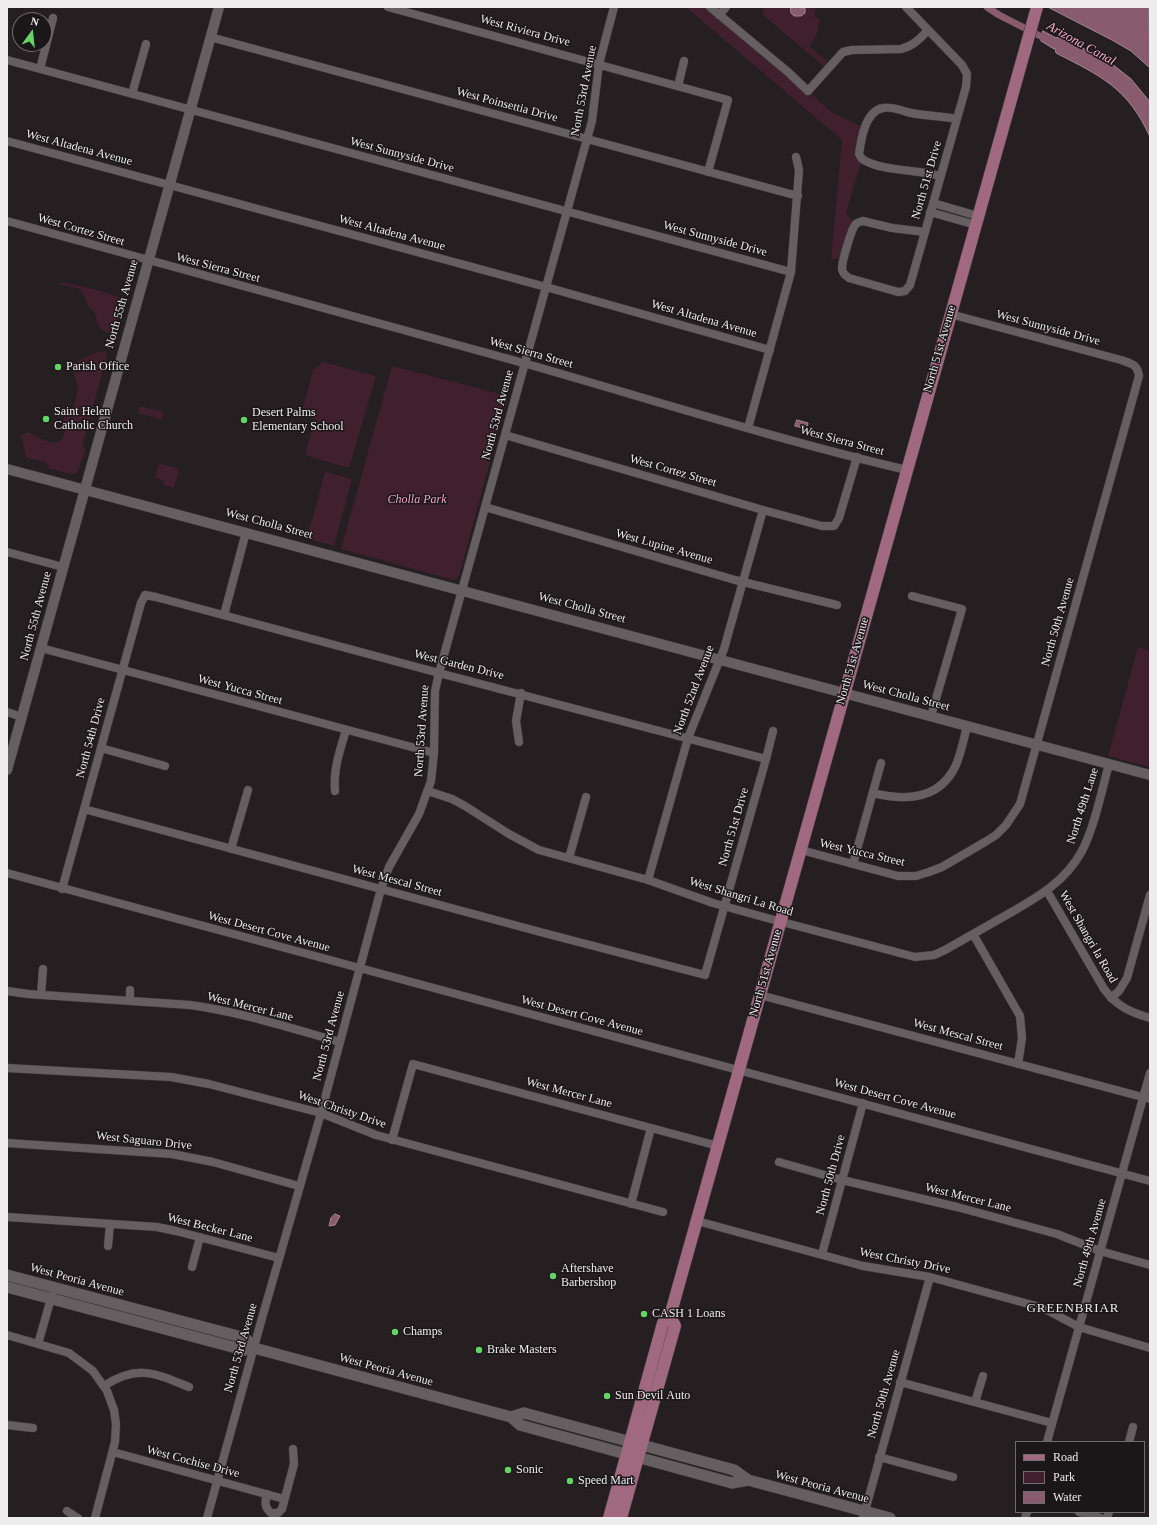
<!DOCTYPE html>
<html>
<head>
<meta charset="utf-8">
<style>
  body { margin:0 }
  #map { position:relative; width:1157px; height:1525px; overflow:hidden; background:#251f21; font-family:Georgia,serif }
  canvas { display:block }
  .frame { position:absolute; inset:0; border:8px solid #efeced; pointer-events:none }
  .legend { position:absolute; left:1015px; top:1441px; width:130px; height:72px; box-sizing:border-box; background:#1b1618; border:1px solid #706c6d; margin:0; padding:5px 7px; list-style:none; font-size:12px; color:#efeced }
  .legend li { display:flex; align-items:center; gap:8px; height:20px }
  .legend b { width:20px; border:1px solid #706c6d }
  .north { position:absolute; left:12px; top:12px; width:40px; height:40px; box-sizing:border-box; background:#1b1618; border:1px solid #706c6d; border-radius:50%; rotate:15deg; font-size:11px; font-weight:700; line-height:16px; text-align:center; color:#efeced }
  .north::after { content:''; display:block; margin:auto; width:14px; height:18px; background:#65d467; clip-path:polygon(50% 0,100% 100%,50% 72%,0 100%) }
</style>
</head>
<body>
<div id="map">
<canvas width="1157" height="1525"></canvas>
<div class="frame"></div>
<ul class="legend">
<li><b style="height:5px;background:#a16980"></b>Road</li>
<li><b style="height:11px;background:#41202e"></b>Park</li>
<li><b style="height:11px;background:#885b6d"></b>Water</li>
</ul>
<div class="north">N</div>
</div>
<script>
const c = document.querySelector('canvas').getContext('2d');
c.lineJoin = 'round';
function paint(path, color) { c.fillStyle = color; c.fill(path, 'evenodd'); }
function stroke(path, color, width, dash) { c.strokeStyle = color; c.lineWidth = width; c.lineCap = dash ? 'butt' : 'round'; c.setLineDash(dash || []); c.stroke(path); }
function write(font, color, halo, rows, align = 'center') {
  c.font = font + ' Georgia,serif'; c.lineWidth = 3; c.setLineDash([]); c.textBaseline = 'middle'; c.strokeStyle = halo; c.fillStyle = color; for (const [text, x, y, turn = 0] of rows) {
    c.save(); c.translate(x, y); c.rotate((+turn || 0) * Math.PI / 180); c.textAlign = isNaN(turn) ? turn : align; if (halo) c.strokeText(text, 0, 0); c.fillText(text, 0, 0); c.restore();
  }
}
const green = new Path2D(`
  M 686,7 L 710,7 L 788,72 L 831,112 L 865,128 L 862,159 L 846,213 L 855,225 L 844,258 L 831,259 L 842,140 Z
  M 764,7 L 816,7 L 814,17 L 820,19 L 816,36 L 809,46 L 831,65 L 827,69 L 762,14 Z
  M 62,282 L 101,291 L 122,298 L 123,302 L 114,332 L 108,333 L 102,330 L 97,322 L 95,313 L 89,307 L 86,300 L 80,289 L 58,284 Z
  M 105,351 L 107,355 L 83,443 L 83,448 L 86,449 L 77,473 L 70,474 L 48,468 L 49,465 C 42,459 34,461 26,457 L 21,435 L 28,432 C 36,436 57,450 63,437 C 66,432 64,421 64,415 L 66,412 L 70,412 L 73,409 L 78,389 L 73,369 L 74,363 L 96,353 Z
  M 323,362 L 376,376 L 349,468 L 305,455 L 315,419 L 301,416 L 313,370 Z
  M 392,366 L 508,396 L 459,576 L 454,580 L 341,549 Z
  M 140,406 L 164,412 L 162,420 L 138,413 Z
  M 120,419 L 130,422 L 128,431 L 117,428 Z
  M 159,463 L 179,469 L 174,488 L 163,485 L 164,480 L 155,478 Z
  M 325,472 L 352,479 L 334,546 L 307,538 Z
  M 1138,647 L 1150,651 L 1150,767 L 1108,756 Z`);
const water = new Path2D(`
  M 791,7 L 805,8 L 805,13 L 801,16 L 794,16 L 791,13 Z
  M 1048,7 L 1149,7 L 1150,68 L 1131,51 L 1112,40 Z
  M 1043,31 L 1056,38 L 1060,36 L 1112,64 L 1131,79 L 1150,102 L 1150,137 C 1128,88 1101,76 1056,53 L 1055,48 L 1054,49 L 1041,41 Z
  M 797,420 L 808,423 L 807,429 L 795,426 Z
  M 335,1214 L 340,1216 L 335,1225 L 329,1226 L 331,1218 Z`);
const canal = new Path2D(`
  M 987,7 L 999,15 L 1050,41`);
const minor = new Path2D(`
  M 388,7 L 728,100 L 708,172
  M 710,7 L 788,72 L 808,91 L 843,52 L 852,50 L 901,49 C 913,46 920,39 928,30
  M 906,7 L 962,65 L 967,74 L 966,87 L 910,285 L 905,291 L 898,292 L 849,278 C 845,275 842,273 842,268 C 842,262 851,230 855,225 C 857,222 860,222 863,221 L 892,228 L 925,232
  M 719,15 L 726,7
  M 210,37 L 798,196
  M 7,60 L 791,272
  M 40,69 L 53,18
  M 678,86 L 684,61
  M 132,94 L 146,44
  M 7,141 L 546,287 L 770,350
  M 940,176 C 916,169 883,172 862,159 L 859,154 C 861,140 865,111 883,108 C 892,106 902,111 911,113 C 926,116 942,116 957,119
  M 933,203 L 978,216
  M 930,212 L 976,225
  M 7,221 C 180,270 354,315 527,364 C 653,400 779,440 907,470
  M 748,428 L 791,272 L 799,170 L 796,157
  M 505,435 L 763,510 L 822,526 L 834,526 L 839,518 L 857,457
  M 485,507 L 735,580 L 837,605
  M 7,552 L 63,567
  M 912,596 L 962,609 L 931,716
  M 224,615 L 246,532
  M 41,648 L 434,753
  M 7,712 L 22,717
  M 519,742 L 516,721 L 521,693
  M 101,748 L 165,766
  M 335,791 C 333,770 340,750 346,730
  M 428,791 L 452,799 L 465,806 L 509,834 L 539,850 L 648,880 L 713,903 L 767,918 L 915,957 L 934,955 L 945,950 C 964,939 984,928 1003,917 C 1034,899 1064,884 1082,851 C 1094,828 1102,790 1109,764
  M 873,793 C 905,801 940,800 956,765 C 961,753 964,739 967,726
  M 84,809 L 544,933 L 705,975 L 766,759 L 773,731
  M 231,849 L 248,790
  M 801,850 L 898,876 L 916,876 L 929,872 L 942,867 L 985,842 L 996,835 L 1006,825 L 1020,804 L 1034,754 L 1139,376 C 1137,364 1132,364 1121,360 L 950,314
  M 569,858 L 586,797
  M 853,864 L 881,763
  M 7,873 L 1150,1181
  M 648,880 L 688,738 L 724,649 L 763,510
  M 62,889 L 141,603 L 145,595 L 156,597 L 439,673 L 766,759
  M 1047,891 L 1104,989 C 1117,1006 1129,1012 1150,1018
  M 973,934 L 1020,1016 L 1022,1038 L 1018,1064
  M 7,991 L 28,994 L 190,1005 C 241,1012 290,1028 340,1042
  M 41,995 L 43,969
  M 760,995 L 1150,1099
  M 1111,998 L 1119,991 L 1127,978 L 1150,895
  M 130,1001 L 130,990
  M 7,1068 L 171,1077 L 209,1084 L 321,1113 L 376,1135 L 663,1212
  M 392,1140 L 413,1064 L 718,1146
  M 7,1143 L 172,1154 L 213,1162 L 299,1186
  M 779,1162 L 842,1180 L 957,1207 L 1057,1234 L 1100,1251 L 1150,1265
  M 631,1204 L 651,1128
  M 7,1217 L 157,1227 L 176,1231 L 279,1258
  M 697,1221 L 863,1266 L 930,1277 L 1036,1306 L 1047,1310 L 1079,1327 L 1150,1348
  M 108,1246 L 110,1224
  M 822,1254 L 863,1103
  M 192,1267 L 200,1237
  M 7,1335 L 69,1353 L 93,1371 L 107,1391 L 114,1410 L 116,1424 L 115,1442 L 95,1518
  M 38,1344 L 52,1295
  M 900,1382 L 1052,1423
  M 104,1386 C 137,1364 155,1373 189,1387
  M 975,1402 L 983,1376
  M 7,1425 L 33,1428
  M 1047,1442 L 1150,1073
  M 1129,1442 L 1133,1427
  M 113,1452 L 284,1499
  M 879,1457 L 953,1477
  M 267,1494 C 265,1502 264,1507 271,1513 L 278,1513 L 282,1509 L 294,1464 L 293,1449
  M 67,1511 L 78,1518
  M 1079,1512 L 1101,1518
  M 207,1518 L 262,1318 L 321,1113 L 381,889 L 389,867 L 419,814 L 431,781 L 434,753 L 435,691 L 439,673 L 592,121 L 599,64 L 614,7
  M 863,1518 L 930,1277
  M 1025,1518 L 1027,1512
  M 1107,1518 L 1109,1512`);
const tertiary = new Path2D(`
  M 7,469 L 1150,775
  M 7,770 L 219,7`);
const secondary = new Path2D(`
  M 7,1275 L 245,1338 L 254,1348
  M 7,1287 L 244,1350 L 254,1348 L 511,1417 L 520,1425 L 732,1483 L 748,1480
  M 511,1417 L 524,1413 L 734,1470 L 748,1480 L 890,1518`);
const primary = new Path2D(`
  M 609,1518 L 663,1323 L 670,1316 L 1037,7
  M 621,1518 L 675,1326 L 670,1316`);
const markers = [
  [58,367,4,"#65d467"],
  [46,419,4,"#65d467"],
  [244,420,4,"#65d467"],
  [553,1276,4,"#65d467"],
  [644,1314,4,"#65d467"],
  [395,1332,4,"#65d467"],
  [479,1350,4,"#65d467"],
  [607,1396,4,"#65d467"],
  [508,1470,4,"#65d467"],
  [570,1481,4,"#65d467"]
];
const streetNames = [
  ["West Riviera Drive",525,31,15],
  ["North 53rd Avenue",584,91,-79],
  ["West Poinsettia Drive",507,105,15],
  ["West Altadena Avenue",79,148,15],
  ["West Sunnyside Drive",402,155,15],
  ["North 51st Drive",927,180,-74],
  ["West Cortez Street",81,230,16],
  ["West Altadena Avenue",392,233,15],
  ["West Sunnyside Drive",715,239,15],
  ["West Sierra Street",218,268,15],
  ["North 55th Avenue",122,304,-74],
  ["West Altadena Avenue",704,319,16],
  ["West Sunnyside Drive",1048,328,15],
  ["North 51st Avenue",940,349,-74],
  ["West Sierra Street",531,353,16],
  ["North 53rd Avenue",498,415,-75],
  ["West Sierra Street",842,441,15],
  ["West Cortez Street",673,471,16],
  ["West Cholla Street",269,524,15],
  ["West Lupine Avenue",664,547,16],
  ["West Cholla Street",582,608,15],
  ["North 55th Avenue",36,616,-75],
  ["North 50th Avenue",1058,622,-74],
  ["North 51st Avenue",853,661,-74],
  ["West Garden Drive",459,665,14],
  ["West Yucca Street",240,690,15],
  ["North 52nd Avenue",694,690,-69],
  ["West Cholla Street",906,696,15],
  ["North 53rd Avenue",422,731,-86],
  ["North 54th Drive",91,738,-75],
  ["North 49th Lane",1083,806,-72],
  ["North 51st Drive",734,827,-74],
  ["West Yucca Street",862,853,13],
  ["West Mescal Street",397,881,15],
  ["West Shangri La Road",741,897,17],
  ["West Desert Cove Avenue",269,932,15],
  ["West Shangri la Road",1088,937,60],
  ["North 51st Avenue",766,973,-74],
  ["West Mercer Lane",250,1007,14],
  ["West Desert Cove Avenue",582,1016,15],
  ["West Mescal Street",958,1035,15],
  ["North 53rd Avenue",329,1036,-75],
  ["West Mercer Lane",569,1093,15],
  ["West Desert Cove Avenue",895,1099,15],
  ["West Christy Drive",342,1110,19],
  ["West Saguaro Drive",144,1141,6],
  ["North 50th Drive",831,1175,-75],
  ["West Mercer Lane",968,1198,14],
  ["West Becker Lane",210,1228,14],
  ["North 49th Avenue",1090,1243,-74],
  ["West Christy Drive",905,1261,11],
  ["West Peoria Avenue",77,1280,15],
  ["North 53rd Avenue",241,1348,-74],
  ["West Peoria Avenue",386,1370,15],
  ["North 50th Avenue",884,1394,-74],
  ["West Cochise Drive",193,1462,15],
  ["West Peoria Avenue",822,1487,15]
];
const poiNames = [
  ["Parish Office",66,367],
  ["Saint Helen",54,412],
  ["Catholic Church",54,426],
  ["Desert Palms",252,413],
  ["Elementary School",252,427],
  ["Aftershave",561,1269],
  ["Barbershop",561,1283],
  ["CASH 1 Loans",652,1314],
  ["Champs",403,1332],
  ["Brake Masters",487,1350],
  ["Sun Devil Auto",615,1396],
  ["Sonic",516,1470],
  ["Speed Mart",578,1481]
];
const parkNames = [
  ["Cholla Park",417,500]
];
const waterNames = [
  ["Arizona Canal",1081,44,29]
];
const neighbourhoodNames = [
  ["GREENBRIAR",1073,1309]
];
paint(green, '#41202e');
paint(water, '#885b6d');
stroke(water, '#a78693', 1);
stroke(canal, '#885b6d', 7);
stroke(minor, '#403b3d', 9);
stroke(tertiary, '#403b3d', 11);
stroke(secondary, '#403b3d', 12);
stroke(primary, '#403b3d', 13);
stroke(minor, '#665f61', 8);
stroke(tertiary, '#665f61', 10);
stroke(secondary, '#665f61', 11);
stroke(primary, '#a16980', 12);
for (const [x, y, r, color] of markers) { const dot = new Path2D(); dot.arc(x, y, r, 0, 2 * Math.PI); c.fillStyle = color; c.fill(dot); stroke(dot, '#1b1618', 1.5); }
write('12px', '#efeced', '#1b1618', streetNames);
write('12px', '#efeced', '#1b1618', poiNames, 'left');
write('italic 12px', '#f0a7c4', '#1b1618', parkNames);
write('italic 13px', '#f6acc9', '#1b1618', waterNames);
c.letterSpacing = '1px';
write('13px', '#efeced', '#1b1618', neighbourhoodNames);
c.letterSpacing = '0px';
</script>
</body>
</html>
